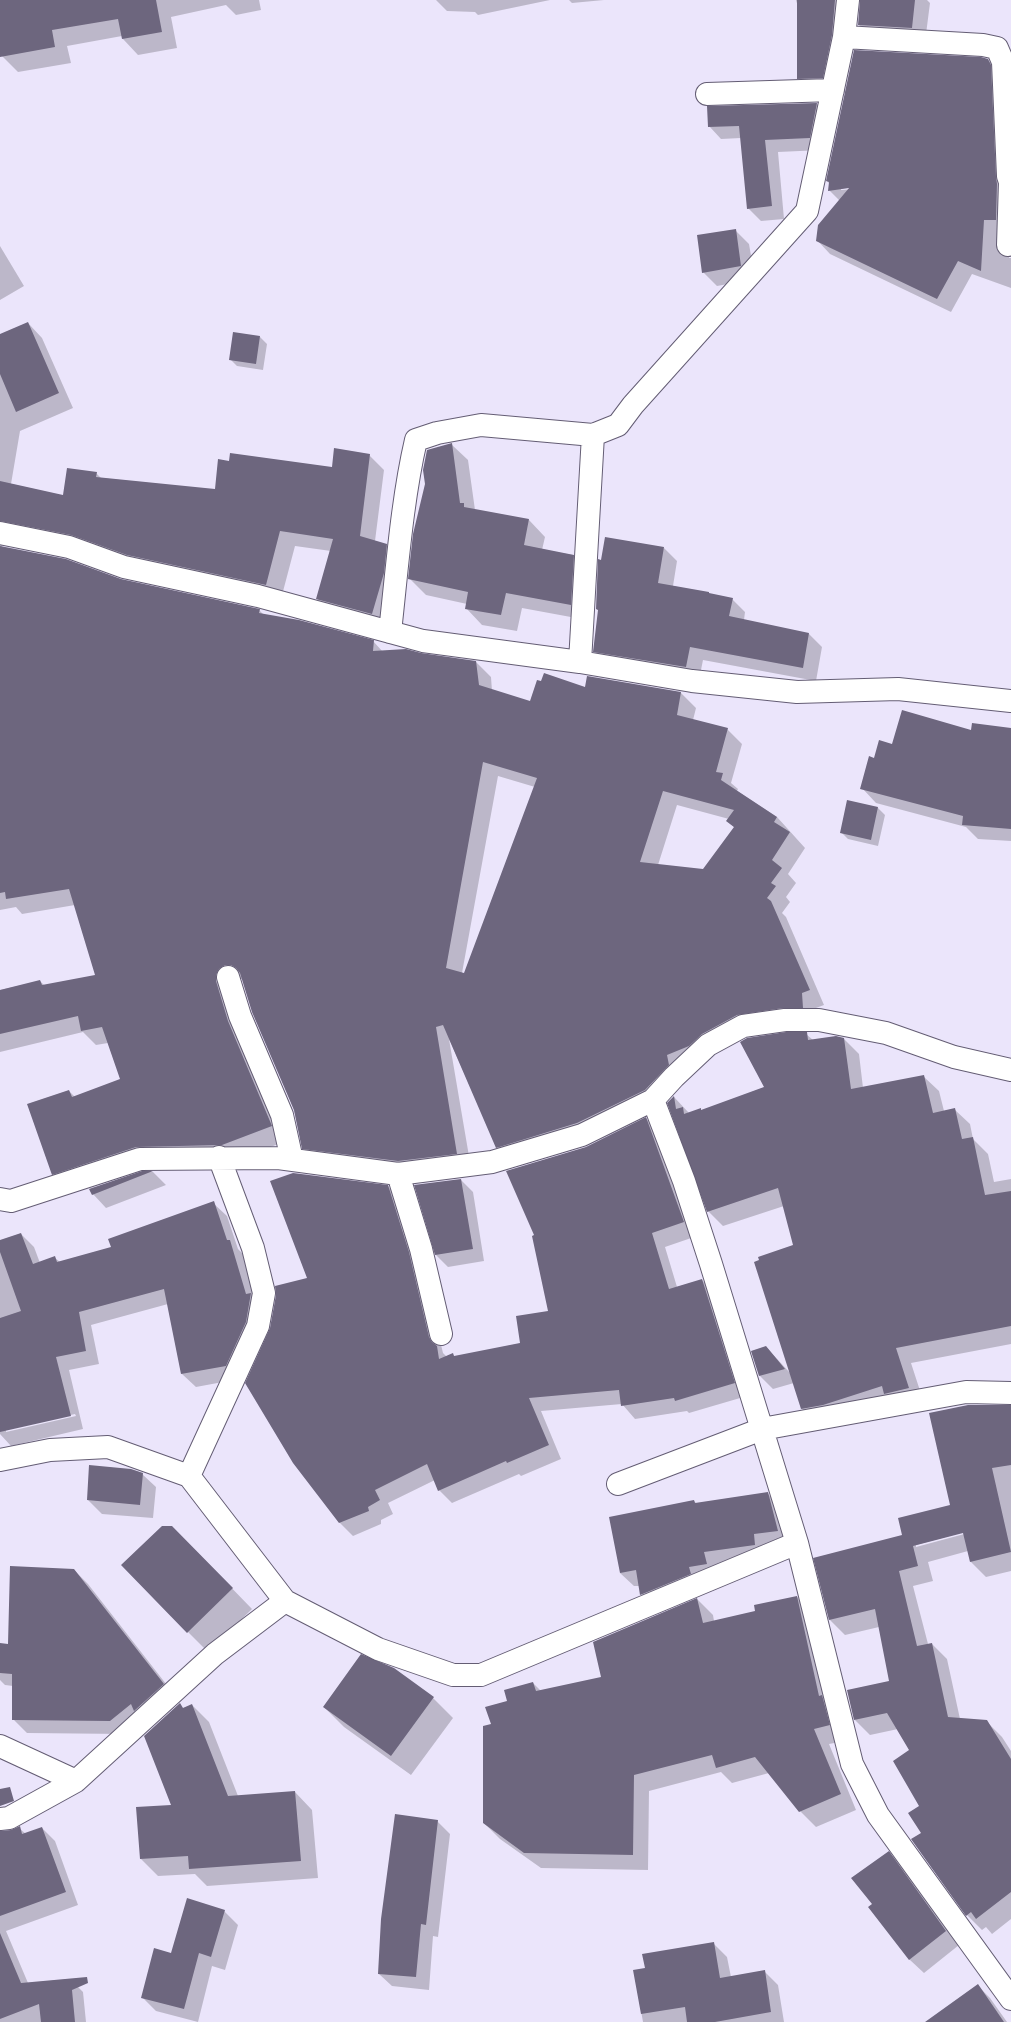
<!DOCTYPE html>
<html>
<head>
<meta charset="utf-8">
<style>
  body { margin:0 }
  canvas { display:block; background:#ebe5fb }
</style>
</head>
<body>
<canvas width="1011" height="2022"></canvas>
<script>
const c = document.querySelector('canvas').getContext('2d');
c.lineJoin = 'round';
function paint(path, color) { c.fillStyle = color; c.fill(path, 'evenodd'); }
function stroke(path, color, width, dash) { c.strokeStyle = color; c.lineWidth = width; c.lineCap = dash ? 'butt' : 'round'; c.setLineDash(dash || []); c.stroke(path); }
const shadow = new Path2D(`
  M 0,0 L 259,0 L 261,10 L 236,15 L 226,5 L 171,17 L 177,48 L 138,55 L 123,39 L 122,36 L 67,46 L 71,63 L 18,72 L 2,56 L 0,43 Z
  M 436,0 L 550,0 L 478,15 L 475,12 L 447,11 Z
  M 569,0 L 604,0 L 572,3 Z
  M 796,0 L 927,0 L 930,3 L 925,42 L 873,39 L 859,25 L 860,2 L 857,2 L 836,91 L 812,92 L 798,78 L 798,7 Z
  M 988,60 L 1001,74 L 1011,198 L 1009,258 L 1011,258 L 1011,288 L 972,274 L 951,312 L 830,254 L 817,240 L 840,201 L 829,190 L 830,184 L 827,181 ZM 854,187 L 854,189 L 841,190 L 841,188 Z
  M 817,104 L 829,117 L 822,150 L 778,152 L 784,219 L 761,221 L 748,208 L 741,138 L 721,139 L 709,126 Z
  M 735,230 L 749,244 L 755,279 L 717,286 L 703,272 Z
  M 0,246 L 24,286 L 0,300 Z
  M 28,323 L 42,338 L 73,408 L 20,431 L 11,484 L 64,496 L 96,473 L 101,478 L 216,490 L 333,468 L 369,455 L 384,470 L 375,541 L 386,545 L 401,559 L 386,628 L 332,613 L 317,599 L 331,551 L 295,546 L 281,599 L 5,540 L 2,547 L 121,580 L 259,610 L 264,615 L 373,641 L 383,652 L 476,662 L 491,677 L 492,691 L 531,702 L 586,688 L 681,693 L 696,708 L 693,720 L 727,729 L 742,744 L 731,783 L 738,789 L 737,791 L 777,817 L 805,848 L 788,874 L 796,883 L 786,897 L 790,902 L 782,913 L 786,917 L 824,1005 L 816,1008 L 818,1022 L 752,1029 L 717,1049 L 683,1080 L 512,1162 L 497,1147 L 449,1039 L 471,1168 L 318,1163 L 303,1148 L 294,1110 L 243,979 L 240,979 L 286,1141 L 237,1160 L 152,1161 L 67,1189 L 53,1174 L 69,1091 L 75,1097 L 121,1080 L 108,1043 L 96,1045 L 83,1032 L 0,1052 L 0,990 L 40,981 L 45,986 L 96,976 L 75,905 L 22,914 L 16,907 L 0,910 L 0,336 ZM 498,776 L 535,787 L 465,974 L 462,973 ZM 677,805 L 729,819 L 727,821 L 735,828 L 704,870 L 658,865 Z
  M 234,333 L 260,337 L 267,344 L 263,370 L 237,366 L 230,359 Z
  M 451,444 L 468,460 L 475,510 L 529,520 L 545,537 L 542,550 L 573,555 L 590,572 L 587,620 L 522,608 L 517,631 L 482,625 L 466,608 L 467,604 L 426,595 L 409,578 Z
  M 664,548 L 677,561 L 673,586 L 732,599 L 745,612 L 744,620 L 809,634 L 822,647 L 816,681 L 703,660 L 699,680 L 608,665 L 594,651 L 599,611 L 597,609 Z
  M 1011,729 L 1011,841 L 978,839 L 966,827 L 876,803 L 862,788 L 875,759 L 893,745 L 972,731 Z
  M 848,801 L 878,808 L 885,815 L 878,846 L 848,839 L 841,832 Z
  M 806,1034 L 813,1040 L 843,1038 L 859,1054 L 863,1088 L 923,1076 L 939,1091 L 944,1111 L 954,1109 L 970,1124 L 973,1139 L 988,1154 L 994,1182 L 1011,1179 L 1011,1344 L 911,1363 L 924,1403 L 817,1424 L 802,1409 L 794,1383 L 773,1389 L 760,1376 L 766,1347 L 791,1374 L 794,1246 L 784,1206 L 723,1226 L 708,1211 L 669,1103 L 674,1097 L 689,1113 L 702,1111 L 765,1087 Z
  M 646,1118 L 659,1132 L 697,1236 L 665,1247 L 677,1287 L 702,1280 L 715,1293 L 747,1396 L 689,1413 L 687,1411 L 635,1419 L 622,1404 L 541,1411 L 561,1459 L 521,1476 L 519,1474 L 452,1503 L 439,1490 L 435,1480 L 388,1503 L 393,1514 L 381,1520 L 381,1524 L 353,1536 L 340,1523 L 308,1279 L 388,1186 L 401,1200 L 422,1266 L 443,1353 L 447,1357 L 453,1355 L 455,1357 L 522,1343 L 550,1311 L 535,1236 L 586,1148 Z
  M 142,1172 L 153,1172 L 166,1185 L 106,1208 L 93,1194 Z
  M 461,1180 L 473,1192 L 484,1261 L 448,1267 L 436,1255 Z
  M 213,1203 L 227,1216 L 238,1249 L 243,1254 L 257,1301 L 239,1379 L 196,1387 L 182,1374 L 168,1304 L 91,1325 L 99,1364 L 69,1370 L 83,1429 L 11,1446 L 0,1434 L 0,1241 L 21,1234 L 34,1247 L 40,1263 L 55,1258 L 60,1262 L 113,1248 ZM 75,1414 L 76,1416 L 6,1432 L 6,1430 Z
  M 1011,1406 L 1011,1571 L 986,1577 L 971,1562 L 968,1551 L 928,1562 L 933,1581 L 913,1586 L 928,1644 L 932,1644 L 947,1659 L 960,1719 L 986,1721 L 1002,1737 L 1011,1751 L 1011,1919 L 992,1934 L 986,1927 L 982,1930 L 967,1915 L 922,1834 L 921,1807 L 911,1751 L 898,1729 L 870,1735 L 855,1720 L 891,1682 L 879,1627 L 845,1635 L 830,1620 L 815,1558 L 903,1536 L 951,1506 ZM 968,1531 L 968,1533 L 916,1547 L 916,1545 Z
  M 90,1467 L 142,1474 L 156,1487 L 153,1518 L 102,1514 L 88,1500 Z
  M 768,1494 L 782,1507 L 791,1545 L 655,1608 L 641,1594 L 640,1586 L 634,1586 L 620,1573 L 694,1501 L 697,1504 Z
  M 192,1547 L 252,1609 L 208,1652 L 188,1632 Z
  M 74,1570 L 88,1584 L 177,1698 L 124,1734 L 27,1733 L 13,1719 L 13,1686 L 5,1685 L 0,1680 L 0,1644 L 9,1645 Z
  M 797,1597 L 813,1613 L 845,1741 L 829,1744 L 856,1810 L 816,1827 L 800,1811 L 769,1773 L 732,1783 L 721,1772 L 649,1791 L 648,1870 L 541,1868 L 500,1839 L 484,1823 L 492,1725 L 508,1702 L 533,1683 L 541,1691 L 603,1678 L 697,1599 L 713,1615 L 714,1621 L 756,1612 Z
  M 433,1698 L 453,1718 L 411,1775 L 344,1727 L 324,1707 Z
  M 192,1705 L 209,1722 L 238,1796 L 295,1792 L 312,1810 L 318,1878 L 207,1886 L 195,1874 L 158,1876 L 141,1859 L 172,1806 L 183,1708 Z
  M 437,1821 L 450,1834 L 438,1937 L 433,1936 L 429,1990 L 392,1986 L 379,1974 Z
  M 19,1828 L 26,1834 L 42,1828 L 55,1841 L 78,1905 L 6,1931 L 28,1983 L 70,1979 L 83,1992 L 86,2022 L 0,2022 L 0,1832 L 11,1831 Z
  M 889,1852 L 902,1866 L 959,1945 L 924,1973 L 910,1960 L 869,1907 L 873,1904 Z
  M 224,1911 L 238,1925 L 225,1970 L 212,1966 L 198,2022 L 156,2011 L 142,1997 L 172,1954 Z
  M 713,1943 L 727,1957 L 731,1977 L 764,1971 L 778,1985 L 784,2022 L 643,2022 L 634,1971 L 646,1969 Z
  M 978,1986 L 990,1998 L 1007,2022 L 948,2022 Z`);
const building = new Path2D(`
  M 0,0 L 156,0 L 162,32 L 122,39 L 118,19 L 52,30 L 55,47 L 0,57 Z
  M 797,0 L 835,0 L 832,35 L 823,78 L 797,79 Z
  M 860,0 L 915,0 L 912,28 L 858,25 Z
  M 854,50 L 981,57 L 988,59 L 991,65 L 996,177 L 997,184 L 996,220 L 984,220 L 981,271 L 958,261 L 937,299 L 816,241 L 818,225 L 849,188 L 828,191 L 829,182 L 826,181 Z
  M 817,103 L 810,138 L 765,140 L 772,206 L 747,209 L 739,126 L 708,127 L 707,106 Z
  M 736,229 L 741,266 L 702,273 L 697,235 Z
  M 28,322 L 59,393 L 16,412 L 0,374 L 0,334 Z
  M 233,332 L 260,336 L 256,364 L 229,360 Z
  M 452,443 L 460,503 L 464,503 L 464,507 L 529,519 L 524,545 L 574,555 L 571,605 L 506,593 L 501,615 L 465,609 L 468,592 L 408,579 L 413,534 L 425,484 L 423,470 L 427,450 Z
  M 334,448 L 370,454 L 360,536 L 387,544 L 384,573 L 372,614 L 316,599 L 333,539 L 280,531 L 266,585 L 127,555 L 71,535 L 0,521 L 0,481 L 63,495 L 67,468 L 97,472 L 96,477 L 215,489 L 218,459 L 229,461 L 230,453 L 332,467 Z
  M 605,537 L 664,547 L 658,583 L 709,592 L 709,593 L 733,598 L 729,616 L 809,633 L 803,668 L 690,647 L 686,667 L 593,652 L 598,610 L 596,609 L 598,559 L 601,560 Z
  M 0,546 L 66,559 L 121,579 L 255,608 L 260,609 L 259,613 L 299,620 L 374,640 L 373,651 L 406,649 L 421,653 L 476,661 L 479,685 L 530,701 L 537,680 L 541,681 L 544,673 L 585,687 L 587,676 L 681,692 L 677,715 L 728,728 L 716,772 L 723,773 L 721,780 L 777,817 L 774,822 L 790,832 L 772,860 L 782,868 L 771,883 L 776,886 L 767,898 L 771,901 L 810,990 L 802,993 L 803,1008 L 783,1008 L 737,1015 L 702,1034 L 689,1046 L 667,1055 L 669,1065 L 645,1090 L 577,1123 L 496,1148 L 443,1025 L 436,1027 L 457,1154 L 398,1161 L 302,1149 L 294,1110 L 252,1012 L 240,973 L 236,968 L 231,965 L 225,965 L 219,969 L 216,975 L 216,981 L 228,1021 L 272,1126 L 222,1145 L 136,1147 L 52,1175 L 27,1104 L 69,1090 L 72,1097 L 120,1079 L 102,1027 L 81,1031 L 78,1016 L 0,1034 L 0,990 L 40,980 L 42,985 L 95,975 L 69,889 L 6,899 L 5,892 L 0,893 ZM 483,762 L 537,778 L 464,973 L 446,968 ZM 663,791 L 734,810 L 726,821 L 734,827 L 703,869 L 640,862 Z
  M 902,710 L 971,730 L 972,723 L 1011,728 L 1011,829 L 962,825 L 963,816 L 860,789 L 869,756 L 874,758 L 879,740 L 892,744 Z
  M 847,800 L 878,807 L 871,840 L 840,833 Z
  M 786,1032 L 807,1032 L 808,1040 L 836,1036 L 844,1038 L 851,1089 L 924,1075 L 933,1113 L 955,1108 L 962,1139 L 973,1137 L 985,1195 L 1011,1191 L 1011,1326 L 896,1348 L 909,1388 L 884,1394 L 882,1386 L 823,1405 L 801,1409 L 754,1262 L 759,1260 L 758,1257 L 793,1245 L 778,1188 L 707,1212 L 667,1103 L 674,1096 L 676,1109 L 683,1107 L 684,1114 L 701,1108 L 701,1110 L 764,1087 L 740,1042 L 747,1038 Z
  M 646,1117 L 684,1222 L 652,1233 L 669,1289 L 702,1279 L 735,1383 L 675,1401 L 674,1398 L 621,1406 L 619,1390 L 529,1398 L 549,1445 L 507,1463 L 506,1461 L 438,1491 L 427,1464 L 375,1490 L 380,1500 L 368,1507 L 369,1511 L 339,1523 L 293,1463 L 245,1383 L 270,1328 L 276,1295 L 275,1286 L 307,1278 L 270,1181 L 293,1173 L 388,1185 L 409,1252 L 429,1337 L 432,1342 L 437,1346 L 439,1359 L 453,1353 L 454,1356 L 520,1343 L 516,1316 L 548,1311 L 532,1236 L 534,1235 L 506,1171 L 586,1147 Z
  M 142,1171 L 153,1171 L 92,1195 L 89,1189 Z
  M 461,1179 L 473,1249 L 435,1255 L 414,1185 Z
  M 214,1201 L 227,1240 L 230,1240 L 246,1294 L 251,1293 L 246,1322 L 226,1366 L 181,1374 L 164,1289 L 79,1312 L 86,1351 L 56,1357 L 71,1416 L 0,1432 L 0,1318 L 21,1311 L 0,1252 L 0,1240 L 21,1233 L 33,1264 L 55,1256 L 57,1262 L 111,1247 L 108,1239 Z
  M 766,1346 L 785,1369 L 759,1376 L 751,1351 Z
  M 968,1405 L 1011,1405 L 1011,1465 L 992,1468 L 1011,1552 L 970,1562 L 963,1533 L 913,1546 L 918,1566 L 899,1571 L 917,1646 L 932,1643 L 948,1717 L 987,1720 L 1011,1759 L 1011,1892 L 976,1919 L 971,1912 L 966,1916 L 911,1839 L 921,1833 L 908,1813 L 919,1806 L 893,1761 L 909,1750 L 887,1713 L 854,1720 L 847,1690 L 889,1681 L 875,1609 L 829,1620 L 813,1558 L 902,1535 L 898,1518 L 950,1505 L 929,1413 Z
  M 89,1465 L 131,1469 L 143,1473 L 140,1505 L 87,1500 Z
  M 768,1492 L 778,1531 L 754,1534 L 755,1545 L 704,1552 L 707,1564 L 689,1567 L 691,1574 L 640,1595 L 636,1570 L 620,1573 L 609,1517 L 694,1500 L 695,1503 Z
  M 162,1526 L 172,1526 L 233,1588 L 187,1633 L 121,1565 Z
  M 10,1566 L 74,1569 L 164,1684 L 134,1711 L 131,1704 L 110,1721 L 12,1720 L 12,1674 L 0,1673 L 0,1643 L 8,1644 Z
  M 797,1596 L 819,1696 L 822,1695 L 830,1725 L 814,1729 L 841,1794 L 799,1812 L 755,1757 L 716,1768 L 712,1755 L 634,1775 L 633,1855 L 524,1853 L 483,1823 L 483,1726 L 491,1724 L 485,1707 L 507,1701 L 504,1690 L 533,1682 L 536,1691 L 601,1677 L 593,1642 L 697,1598 L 703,1623 L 755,1611 L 754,1605 Z
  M 361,1654 L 394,1668 L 434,1697 L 391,1756 L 323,1707 Z
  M 180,1703 L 183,1708 L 192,1704 L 228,1796 L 295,1791 L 301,1861 L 189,1869 L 188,1856 L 140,1859 L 136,1807 L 171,1805 L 144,1736 Z
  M 10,1787 L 14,1801 L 0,1806 L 0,1789 Z
  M 395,1814 L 438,1820 L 426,1925 L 421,1924 L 416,1977 L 378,1974 L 381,1919 Z
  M 20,1826 L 22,1834 L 42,1827 L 66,1892 L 0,1916 L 0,1831 L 11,1830 Z
  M 889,1851 L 946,1931 L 909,1960 L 868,1907 L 872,1904 L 851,1878 Z
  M 187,1898 L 225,1910 L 211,1957 L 199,1953 L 184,2009 L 141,1998 L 154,1948 L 171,1953 Z
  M 0,1933 L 21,1983 L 87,1977 L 88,1983 L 72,1990 L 75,2022 L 41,2022 L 39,2004 L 0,2019 Z
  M 714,1942 L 720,1978 L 765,1970 L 771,2012 L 715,2022 L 687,2022 L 685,2007 L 641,2014 L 633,1970 L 645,1968 L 642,1954 Z
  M 978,1984 L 1004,2022 L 925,2022 Z`);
const minor = new Path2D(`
  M 844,37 L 983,45 L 997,48 L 1003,62 L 1008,176 L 1010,182 L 1008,245
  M 707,94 L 833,90
  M 0,533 L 69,547 L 124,567 L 258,596 L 423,641 L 580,662 L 692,681 L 797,692 L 898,689 L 1011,701
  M 390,632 C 397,570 402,500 416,440 L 437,433 L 481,425 L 593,435 L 618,425 L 633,405 L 807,211 L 844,37 L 848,0
  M 580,662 L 593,435
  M 228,977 L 240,1016 L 282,1115 L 292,1160
  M 653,1100 L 684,1181 L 711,1264 L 797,1543 L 852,1764 L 878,1815 L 1011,1999
  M 398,1174 L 421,1249 L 441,1334
  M 0,1199 L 11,1201 L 140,1159 L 278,1158 L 398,1174 L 492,1162 L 582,1135 L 653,1100 L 674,1077 L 708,1045 L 743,1026 L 785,1020 L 819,1020 L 886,1033 L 954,1057 L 1011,1070
  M 0,1460 L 50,1450 L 108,1447 L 189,1476 L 285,1601 L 378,1649 L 453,1675 L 481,1675 L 797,1543
  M 189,1476 L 258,1326 L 264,1293 L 253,1248 L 219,1157
  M 618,1484 L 762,1429 L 966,1392 L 1011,1393
  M 0,1746 L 76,1781
  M 0,1819 L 9,1818 L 76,1781 L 215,1654 L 285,1601`);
paint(shadow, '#0003');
paint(building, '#6d667e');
stroke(minor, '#645d74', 24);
stroke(minor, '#fff', 22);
</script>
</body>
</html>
